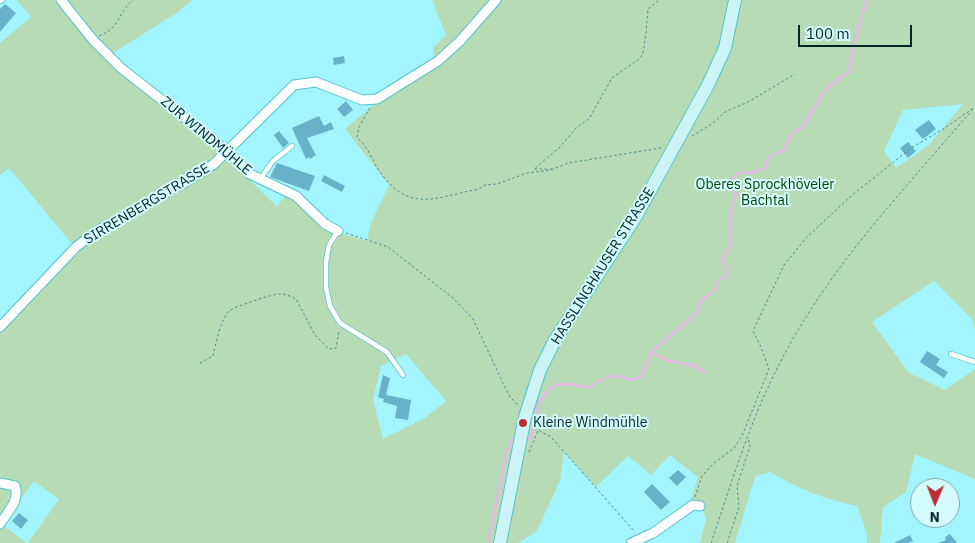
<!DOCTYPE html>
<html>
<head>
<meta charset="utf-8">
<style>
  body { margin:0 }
  #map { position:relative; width:975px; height:543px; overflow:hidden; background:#a3f5fd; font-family:"IBM Plex Sans",sans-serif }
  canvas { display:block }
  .north { position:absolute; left:910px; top:478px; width:50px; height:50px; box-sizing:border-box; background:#d4fbfe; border:1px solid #80a6a9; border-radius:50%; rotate:181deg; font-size:14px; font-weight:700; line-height:20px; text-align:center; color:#012629 }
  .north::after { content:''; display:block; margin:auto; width:18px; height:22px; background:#bd2d36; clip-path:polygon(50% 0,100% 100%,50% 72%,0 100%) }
  .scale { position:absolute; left:798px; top:25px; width:114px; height:22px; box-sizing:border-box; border:2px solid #012629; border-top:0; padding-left:6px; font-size:15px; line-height:18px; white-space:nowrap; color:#012629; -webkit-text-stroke:4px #d4fbfe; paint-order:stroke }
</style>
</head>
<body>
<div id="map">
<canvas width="975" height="543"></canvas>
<div class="north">N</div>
<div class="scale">100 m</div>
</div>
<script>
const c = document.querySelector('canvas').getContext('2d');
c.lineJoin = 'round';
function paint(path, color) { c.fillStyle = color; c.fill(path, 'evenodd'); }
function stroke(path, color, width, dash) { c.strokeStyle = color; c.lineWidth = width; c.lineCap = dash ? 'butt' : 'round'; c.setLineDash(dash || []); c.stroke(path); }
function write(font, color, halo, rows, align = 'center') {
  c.font = font + ' "IBM Plex Sans",sans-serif'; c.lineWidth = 4; c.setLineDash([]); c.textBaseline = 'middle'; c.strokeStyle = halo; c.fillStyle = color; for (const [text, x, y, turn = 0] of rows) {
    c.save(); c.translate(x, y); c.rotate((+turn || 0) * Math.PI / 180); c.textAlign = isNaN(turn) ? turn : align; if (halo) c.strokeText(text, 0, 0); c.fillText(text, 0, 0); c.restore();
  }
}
const green = new Path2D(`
  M 17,0 L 192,0 L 178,12 L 108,56 L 217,147 L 277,207 L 286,194 L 294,197 L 326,229 L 367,241 L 371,223 L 389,185 L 345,129 L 379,100 L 414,81 L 498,0 L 975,0 L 975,330 L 973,320 L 934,281 L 872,322 L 909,373 L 945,390 L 975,369 L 975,479 L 915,454 L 906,492 L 883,507 L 880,543 L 867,543 L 867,534 L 857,506 C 825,499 798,489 770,472 L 755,477 L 735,543 L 700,543 L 706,519 L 703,511 L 691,509 L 690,502 L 698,477 L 670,455 L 651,475 L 628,456 L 596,487 L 564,452 L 560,481 L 536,532 L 518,543 L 28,543 L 59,499 L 34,481 L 2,525 L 27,543 L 0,543 L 0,331 L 77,250 L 9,168 L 0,175 L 0,43 L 31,17 ZM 963,104 L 929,145 L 896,168 L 884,151 L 903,110 ZM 406,354 L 446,401 L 425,418 L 383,439 L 373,399 L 381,366 Z
  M 432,0 L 493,0 L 458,40 L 434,59 L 433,48 L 446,35 Z`);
const stream = new Path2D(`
  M 733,186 L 732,179 L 740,172 L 751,173 L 766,168 L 768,158 L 784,150 L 792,134 L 803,126 L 825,90 L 849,71 C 852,46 861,24 866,0
  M 651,352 L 669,361 L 695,366 L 704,372
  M 527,439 L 530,439 C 536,421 537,386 562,384 C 570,383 581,387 590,387 C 607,375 611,373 631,380 L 642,376 L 651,352 L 695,315 L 701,300 L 715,291 L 717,281 L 724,277 L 729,268 L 722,260 C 737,244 726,214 736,195 L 734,190
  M 488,543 L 507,451 L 511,445 L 511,440 L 513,439`);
const building = new Path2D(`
  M 5,4 L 16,13 L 0,32 L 0,9 Z
  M 344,56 L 345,63 L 334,65 L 333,58 Z
  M 346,101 L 353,110 L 344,117 L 337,109 Z
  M 319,116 L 324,126 L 331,122 L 334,129 L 307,138 L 316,155 L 310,159 L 309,157 L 306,159 L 292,128 Z
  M 929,120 L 936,129 L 923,139 L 915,130 Z
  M 279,131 L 289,143 L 283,148 L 274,135 Z
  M 908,142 L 916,151 L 908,158 L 900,148 Z
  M 277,163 L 315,176 L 309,191 L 270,177 Z
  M 324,175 L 345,186 L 342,192 L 321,181 Z
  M 927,351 L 940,359 L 936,365 L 948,372 L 944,378 L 920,362 Z
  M 383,375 L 390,378 L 386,395 L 411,400 L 408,420 L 395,418 L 397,406 L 383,402 L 384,399 L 378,397 Z
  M 678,470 L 686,477 L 677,486 L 669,478 Z
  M 652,484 L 670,502 L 661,510 L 644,492 Z
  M 19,513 L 28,520 L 21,529 L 12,521 Z
  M 950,534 L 957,543 L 938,543 L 946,540 L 945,537 Z
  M 910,535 L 913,541 L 908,543 L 894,543 Z`);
const path = new Path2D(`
  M 99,36 C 122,27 116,14 133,0
  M 370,108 L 359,127 L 357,138 C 367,145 372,159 378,169 C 409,215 435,197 479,189 L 485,185 L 497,184 L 527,173 L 551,170 L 568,163 L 661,148
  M 692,136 L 712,124 L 725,112 L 750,101 L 795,74
  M 552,169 L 534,169 L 560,147 L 577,127 L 589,119 L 612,78 L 639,59 L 643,54 L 646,33 L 648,9 L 659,0
  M 346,233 L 388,247 L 453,298 L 473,319 L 502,381 L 510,397 L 518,405
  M 200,363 L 213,356 C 216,343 220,321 229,311 C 234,307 274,293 281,294 C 286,294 292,297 296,299 L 315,335 L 329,349 L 336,348 L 339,331
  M 529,452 L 538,430 L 551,437 L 635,532
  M 695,497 L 702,476 L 713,464 L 734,448 L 742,436 L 769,369 L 761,347 L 753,331 L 784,265 L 806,238 L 851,196 L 911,148 L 945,128 L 975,107
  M 711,543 C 732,482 750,420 780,363 C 828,268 904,190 972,110
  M 727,543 L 739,507 L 737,486 L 750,446 L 748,438`);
const lane = new Path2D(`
  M 0,1 L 2,0
  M 260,179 L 273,161 L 292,146
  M 338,231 L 329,245 L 326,262 L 326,287 L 330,306 L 340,323 L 387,352 L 403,375
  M 951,354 L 975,362`);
const street = new Path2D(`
  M 61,0 L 93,40 L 121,68 L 227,151 L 250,174 L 296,196 L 325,224 L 338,231
  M 0,327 L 76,247 L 100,229 L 184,183 L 214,164 L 294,85 L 316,82 L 362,100 L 377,99 L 438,61 L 460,41 L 496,0
  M 0,483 L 15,486 C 20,501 8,511 0,524
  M 631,543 L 653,533 L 693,505 L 700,506`);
const secondary = new Path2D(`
  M 500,543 L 525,417 L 540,370 L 555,340 L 635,218 L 708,85 L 725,48 L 735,0`);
const markers = [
  [523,423,5,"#bd2d36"]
];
const streetNames = [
  ["ZUR WINDMÜHLE",206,136,40],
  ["SIRRENBERGSTRASSE",147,204,-31],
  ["HASSLINGHAUSER STRASSE",603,266,-58]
];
const parkNames = [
  ["Oberes Sprockhöveler",765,185],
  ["Bachtal",765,201]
];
const poiNames = [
  ["Kleine Windmühle",533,423]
];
paint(green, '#b7dbb4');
stroke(stream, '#e4b8e9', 2.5);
paint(building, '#68b1cb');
stroke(lane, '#54c3cc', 6);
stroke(street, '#54c3cc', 11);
stroke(secondary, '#54c3cc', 14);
stroke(path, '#508c91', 1, [2.5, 2.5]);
stroke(lane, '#fff', 4.5);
stroke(street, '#fff', 9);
stroke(secondary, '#ccf3f6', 12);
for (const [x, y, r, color] of markers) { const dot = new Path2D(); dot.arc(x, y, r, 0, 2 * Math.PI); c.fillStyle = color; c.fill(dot); stroke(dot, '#d4fbfe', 2); }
write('14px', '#012629', '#d4fbfe', streetNames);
write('14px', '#014503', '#d4fbfe', parkNames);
write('14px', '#012629', '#d4fbfe', poiNames, 'left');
</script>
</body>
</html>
